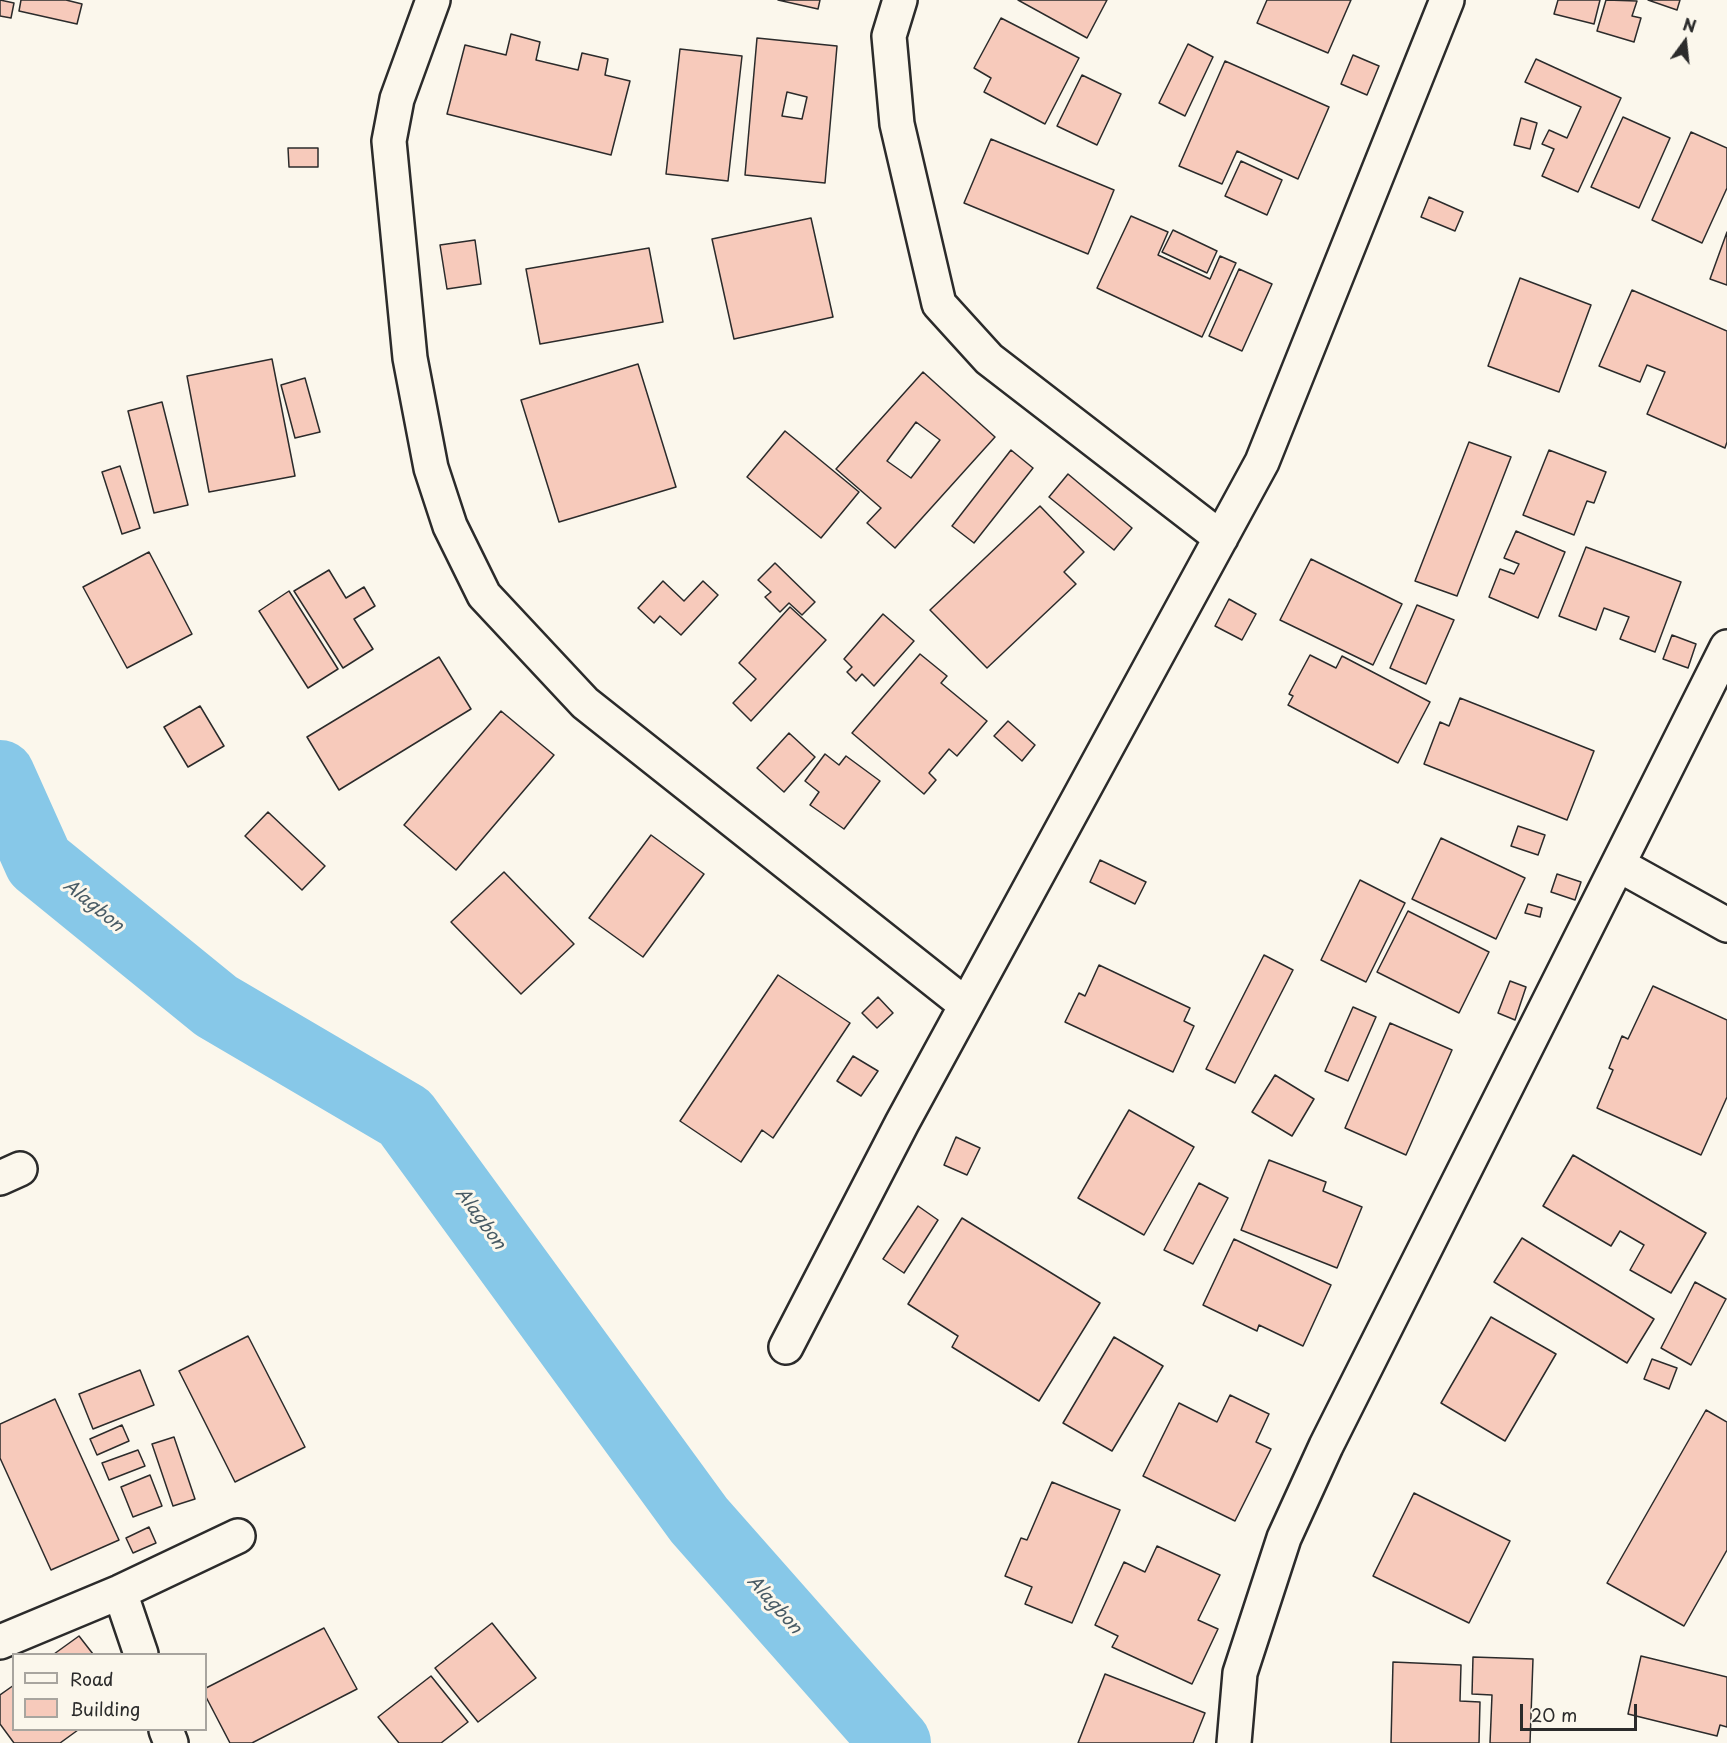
<!DOCTYPE html>
<html>
<head>
<meta charset="utf-8">
<style>
  body { margin:0 }
  #map { position:relative; width:1727px; height:1743px; overflow:hidden; background:#fbf7ec; font-family:"Playpen Sans",sans-serif }
  canvas { display:block }
  .legend { position:absolute; left:12px; top:1653px; width:195px; height:78px; box-sizing:border-box; background:#fbf7ec; border:2px solid #a8a59f; margin:0; padding:8px 10px; list-style:none; font-size:18px; color:#2b2b2b }
  .legend li { display:flex; align-items:center; gap:12px; height:30px }
  .legend b { width:30px; border:2px solid #a8a59f }
  .north { position:absolute; left:1655px; top:12px; width:60px; height:60px; -webkit-text-stroke:4px #fbf7ec; paint-order:stroke; rotate:15deg; font-size:16px; font-weight:700; line-height:24px; text-align:center; color:#2b2b2b }
  .north::after { content:''; display:block; margin:auto; width:21px; height:27px; background:#2b2b2b; clip-path:polygon(50% 0,100% 100%,50% 72%,0 100%) }
  .scale { position:absolute; left:1520px; top:1704px; width:117px; height:27px; box-sizing:border-box; border:3px solid #2b2b2b; border-top:0; padding-left:8px; font-size:18px; line-height:21px; white-space:nowrap; color:#2b2b2b; -webkit-text-stroke:4px #fbf7ec; paint-order:stroke }
</style>
</head>
<body>
<div id="map">
<canvas width="1727" height="1743"></canvas>
<ul class="legend">
<li><b style="height:8px;background:#fbf7ec"></b>Road</li>
<li><b style="height:16px;background:#f7cabb"></b>Building</li>
</ul>
<div class="north">N</div>
<div class="scale">20 m</div>
</div>
<script>
const c = document.querySelector('canvas').getContext('2d');
c.lineJoin = 'round';
function stroke(path, color, width, dash) { c.strokeStyle = color; c.lineWidth = width; c.lineCap = dash ? 'butt' : 'round'; c.setLineDash(dash || []); c.stroke(path); }
function paint(path, color) { c.fillStyle = color; c.fill(path, 'evenodd'); }
function write(font, color, halo, rows, align = 'center') {
  c.font = font + ' "Playpen Sans",sans-serif'; c.lineWidth = 6; c.setLineDash([]); c.textBaseline = 'middle'; c.strokeStyle = halo; c.fillStyle = color; for (const [text, x, y, turn = 0] of rows) {
    c.save(); c.translate(x, y); c.rotate((+turn || 0) * Math.PI / 180); c.textAlign = isNaN(turn) ? turn : align; if (halo) c.strokeText(text, 0, 0); c.fillText(text, 0, 0); c.restore();
  }
}
const river = new Path2D(`
  M 0,775 L 39,862 L 216,1006 L 405,1117 L 699,1520 L 896,1743`);
const building = new Path2D(`
  M 0,0 L 14,3 L 11,18 L 0,16 Z
  M 21,0 L 66,0 L 82,4 L 77,24 L 19,11 Z
  M 778,0 L 820,0 L 818,9 Z
  M 1018,0 L 1107,0 L 1087,38 Z
  M 1267,0 L 1351,0 L 1328,53 L 1257,23 Z
  M 1558,0 L 1600,0 L 1594,24 L 1554,14 Z
  M 1606,0 L 1637,1 L 1632,16 L 1641,18 L 1634,42 L 1597,31 Z
  M 1648,0 L 1680,0 L 1677,10 Z
  M 1001,18 L 1079,58 L 1045,124 L 984,92 L 991,78 L 974,68 Z
  M 511,34 L 540,42 L 536,60 L 578,70 L 582,53 L 608,59 L 605,75 L 630,81 L 611,155 L 447,114 L 465,45 L 506,55 Z
  M 757,38 L 837,46 L 825,183 L 745,175 ZM 787,92 L 807,97 L 802,119 L 782,116 Z
  M 1188,44 L 1213,57 L 1185,116 L 1159,103 Z
  M 680,49 L 742,56 L 728,181 L 666,174 Z
  M 1353,55 L 1379,66 L 1367,95 L 1341,84 Z
  M 1536,59 L 1621,98 L 1578,192 L 1542,176 L 1554,149 L 1542,144 L 1549,130 L 1567,138 L 1581,107 L 1525,82 Z
  M 1225,61 L 1329,107 L 1298,179 L 1237,151 L 1222,184 L 1179,166 Z
  M 1082,75 L 1121,94 L 1097,145 L 1057,126 Z
  M 1623,117 L 1670,138 L 1639,208 L 1591,187 Z
  M 1521,118 L 1537,123 L 1530,149 L 1514,145 Z
  M 1691,132 L 1727,148 L 1727,188 L 1702,243 L 1652,220 Z
  M 991,139 L 1114,190 L 1088,254 L 964,203 Z
  M 288,148 L 318,148 L 318,167 L 289,167 Z
  M 1241,161 L 1282,180 L 1267,215 L 1225,196 Z
  M 1429,197 L 1463,212 L 1455,231 L 1421,217 Z
  M 1131,216 L 1168,232 L 1158,255 L 1210,279 L 1220,256 L 1236,263 L 1202,337 L 1097,288 Z
  M 811,218 L 833,317 L 734,339 L 712,239 Z
  M 1173,230 L 1217,251 L 1207,273 L 1162,252 Z
  M 1727,232 L 1727,285 L 1710,279 Z
  M 475,240 L 481,284 L 447,289 L 440,245 Z
  M 649,248 L 663,322 L 540,344 L 526,269 Z
  M 1239,269 L 1272,284 L 1242,351 L 1209,336 Z
  M 1520,278 L 1591,305 L 1559,392 L 1488,366 Z
  M 1632,290 L 1727,331 L 1727,442 L 1725,448 L 1647,414 L 1665,372 L 1647,365 L 1640,382 L 1599,366 Z
  M 272,359 L 295,476 L 209,492 L 187,376 Z
  M 638,364 L 676,487 L 559,522 L 521,400 Z
  M 923,372 L 995,437 L 895,548 L 867,523 L 881,508 L 836,469 ZM 916,422 L 940,440 L 911,478 L 887,461 Z
  M 305,378 L 320,432 L 295,438 L 281,385 Z
  M 162,402 L 188,505 L 154,513 L 128,411 Z
  M 785,431 L 859,492 L 821,538 L 747,477 Z
  M 1469,442 L 1511,457 L 1457,596 L 1415,581 Z
  M 1011,450 L 1033,468 L 974,543 L 952,526 Z
  M 1549,450 L 1606,472 L 1594,503 L 1587,501 L 1574,535 L 1523,515 Z
  M 120,466 L 140,528 L 122,534 L 102,472 Z
  M 1068,474 L 1132,528 L 1114,550 L 1049,497 Z
  M 1040,506 L 1084,552 L 1064,572 L 1076,584 L 987,668 L 930,610 Z
  M 1516,531 L 1565,552 L 1538,618 L 1489,597 L 1500,569 L 1514,574 L 1519,564 L 1504,558 Z
  M 1586,547 L 1681,582 L 1655,652 L 1620,639 L 1629,617 L 1604,608 L 1596,630 L 1559,616 Z
  M 149,552 L 192,634 L 127,668 L 83,587 Z
  M 1311,559 L 1402,604 L 1373,665 L 1280,620 Z
  M 775,563 L 815,602 L 802,615 L 789,603 L 780,612 L 765,597 L 771,592 L 758,580 Z
  M 329,570 L 346,598 L 364,587 L 375,606 L 354,619 L 373,649 L 343,668 L 294,591 Z
  M 663,581 L 684,601 L 703,581 L 718,595 L 681,635 L 660,616 L 654,623 L 638,608 Z
  M 289,591 L 338,669 L 308,688 L 259,611 Z
  M 1229,599 L 1256,614 L 1242,640 L 1215,626 Z
  M 1417,605 L 1454,620 L 1426,684 L 1390,668 Z
  M 790,607 L 826,640 L 751,721 L 733,703 L 756,679 L 739,663 Z
  M 883,614 L 914,641 L 874,686 L 862,674 L 856,681 L 847,672 L 852,667 L 844,659 Z
  M 1672,635 L 1696,644 L 1688,668 L 1663,659 Z
  M 920,654 L 947,676 L 941,683 L 987,721 L 957,756 L 949,749 L 929,773 L 936,780 L 924,794 L 852,733 Z
  M 1310,655 L 1336,668 L 1342,656 L 1430,702 L 1398,763 L 1288,705 L 1293,696 L 1289,694 Z
  M 439,657 L 471,709 L 339,790 L 307,737 Z
  M 1460,698 L 1594,751 L 1567,820 L 1424,764 L 1440,722 L 1449,726 Z
  M 200,706 L 224,746 L 188,767 L 164,727 Z
  M 501,711 L 554,755 L 456,870 L 404,825 Z
  M 1008,721 L 1035,745 L 1022,761 L 994,736 Z
  M 789,733 L 815,757 L 784,792 L 757,768 Z
  M 825,754 L 839,765 L 846,756 L 880,781 L 844,829 L 810,805 L 819,792 L 805,781 Z
  M 268,812 L 325,866 L 302,890 L 245,836 Z
  M 1518,826 L 1545,835 L 1538,855 L 1511,846 Z
  M 651,835 L 704,874 L 643,957 L 589,918 Z
  M 1441,838 L 1525,878 L 1496,939 L 1412,899 Z
  M 1100,860 L 1146,882 L 1135,904 L 1090,882 Z
  M 504,872 L 574,944 L 521,994 L 451,922 Z
  M 1557,874 L 1581,882 L 1575,900 L 1551,892 Z
  M 1360,880 L 1405,903 L 1366,982 L 1321,960 Z
  M 1528,904 L 1542,908 L 1540,917 L 1525,913 Z
  M 1408,911 L 1489,952 L 1459,1013 L 1377,972 Z
  M 1264,955 L 1293,970 L 1235,1083 L 1206,1069 Z
  M 1099,965 L 1190,1008 L 1184,1021 L 1194,1026 L 1173,1072 L 1065,1022 L 1079,993 L 1085,996 Z
  M 778,975 L 850,1023 L 773,1138 L 762,1130 L 741,1162 L 680,1121 Z
  M 1510,981 L 1526,987 L 1515,1020 L 1498,1013 Z
  M 1653,986 L 1727,1020 L 1727,1097 L 1701,1155 L 1597,1108 L 1613,1070 L 1609,1068 L 1622,1036 L 1628,1039 Z
  M 878,997 L 893,1013 L 877,1028 L 862,1013 Z
  M 1353,1007 L 1376,1017 L 1348,1081 L 1325,1071 Z
  M 1390,1023 L 1452,1050 L 1406,1155 L 1345,1128 Z
  M 853,1056 L 878,1071 L 861,1096 L 837,1081 Z
  M 1275,1075 L 1314,1099 L 1292,1136 L 1252,1112 Z
  M 1129,1110 L 1194,1147 L 1144,1235 L 1078,1198 Z
  M 956,1137 L 980,1148 L 967,1175 L 944,1165 Z
  M 1573,1155 L 1706,1233 L 1671,1293 L 1630,1270 L 1644,1245 L 1620,1231 L 1611,1246 L 1543,1206 Z
  M 1269,1160 L 1326,1182 L 1323,1191 L 1362,1207 L 1337,1268 L 1241,1230 Z
  M 1199,1183 L 1228,1198 L 1193,1264 L 1164,1250 Z
  M 918,1206 L 938,1220 L 904,1273 L 883,1259 Z
  M 962,1218 L 1100,1303 L 1039,1401 L 952,1347 L 958,1336 L 908,1304 Z
  M 1522,1238 L 1654,1319 L 1627,1363 L 1494,1282 Z
  M 1234,1239 L 1331,1285 L 1303,1346 L 1259,1325 L 1257,1331 L 1203,1305 Z
  M 1695,1282 L 1726,1299 L 1691,1365 L 1661,1348 Z
  M 1491,1317 L 1556,1354 L 1505,1441 L 1441,1403 Z
  M 248,1336 L 305,1447 L 235,1482 L 179,1371 Z
  M 1114,1337 L 1163,1366 L 1112,1451 L 1063,1423 Z
  M 1652,1359 L 1677,1368 L 1669,1389 L 1644,1379 Z
  M 140,1370 L 154,1405 L 93,1429 L 79,1394 Z
  M 1230,1395 L 1269,1414 L 1256,1442 L 1271,1449 L 1235,1521 L 1143,1476 L 1179,1403 L 1217,1422 Z
  M 55,1399 L 119,1540 L 51,1570 L 0,1458 L 0,1424 Z
  M 1706,1410 L 1727,1422 L 1727,1550 L 1684,1626 L 1607,1583 Z
  M 122,1425 L 129,1441 L 97,1455 L 90,1439 Z
  M 174,1437 L 195,1499 L 173,1506 L 152,1444 Z
  M 138,1450 L 145,1466 L 109,1480 L 102,1463 Z
  M 150,1475 L 162,1506 L 133,1517 L 121,1487 Z
  M 1052,1482 L 1120,1510 L 1072,1623 L 1025,1604 L 1032,1587 L 1005,1576 L 1021,1538 L 1027,1540 Z
  M 1414,1493 L 1510,1541 L 1469,1623 L 1373,1576 Z
  M 149,1527 L 156,1543 L 133,1553 L 126,1538 Z
  M 1157,1546 L 1220,1575 L 1198,1620 L 1218,1629 L 1192,1684 L 1112,1647 L 1118,1636 L 1095,1625 L 1124,1562 L 1145,1572 Z
  M 492,1623 L 536,1678 L 478,1722 L 435,1668 Z
  M 324,1628 L 357,1689 L 252,1743 L 230,1743 L 206,1697 L 206,1688 Z
  M 79,1636 L 93,1654 L 54,1654 Z
  M 1641,1656 L 1727,1677 L 1727,1727 L 1720,1725 L 1717,1736 L 1628,1714 Z
  M 1473,1657 L 1533,1659 L 1530,1743 L 1490,1743 L 1492,1695 L 1472,1694 Z
  M 1393,1662 L 1461,1665 L 1460,1701 L 1480,1702 L 1479,1743 L 1391,1743 Z
  M 1105,1674 L 1205,1713 L 1193,1743 L 1078,1743 Z
  M 431,1676 L 468,1722 L 441,1743 L 399,1743 L 378,1717 Z
  M 14,1685 L 14,1730 L 78,1730 L 60,1743 L 14,1743 L 0,1724 L 0,1695 Z`);
const minor = new Path2D(`
  M 433,0 L 397,99 L 389,141 L 410,358 L 431,468 L 450,526 L 484,595 L 585,703 L 966,1005
  M 900,0 L 889,36 L 897,124 L 939,304 L 989,359 L 1221,538
  M 1619,865 L 1727,925
  M 0,1178 L 20,1169
  M 786,1347 L 902,1123 L 1262,462 L 1447,0
  M 120,1592 L 141,1654
  M 0,1642 L 120,1592 L 238,1536
  M 166,1730 L 171,1743
  M 1234,1743 L 1240,1673 L 1284,1538 L 1326,1446 L 1727,647`);
const waterNames = [
  ["Alagbon",93,906,39],
  ["Alagbon",480,1219,54],
  ["Alagbon",774,1605,48]
];
stroke(river, '#87c8e8', 70);
paint(building, '#f7cabb');
stroke(building, '#2b2b2b', 1.5);
stroke(minor, '#2b2b2b', 38);
stroke(minor, '#fbf7ec', 33);
write('italic 18px', '#475a64', '#fbf7ec', waterNames);
</script>
</body>
</html>
